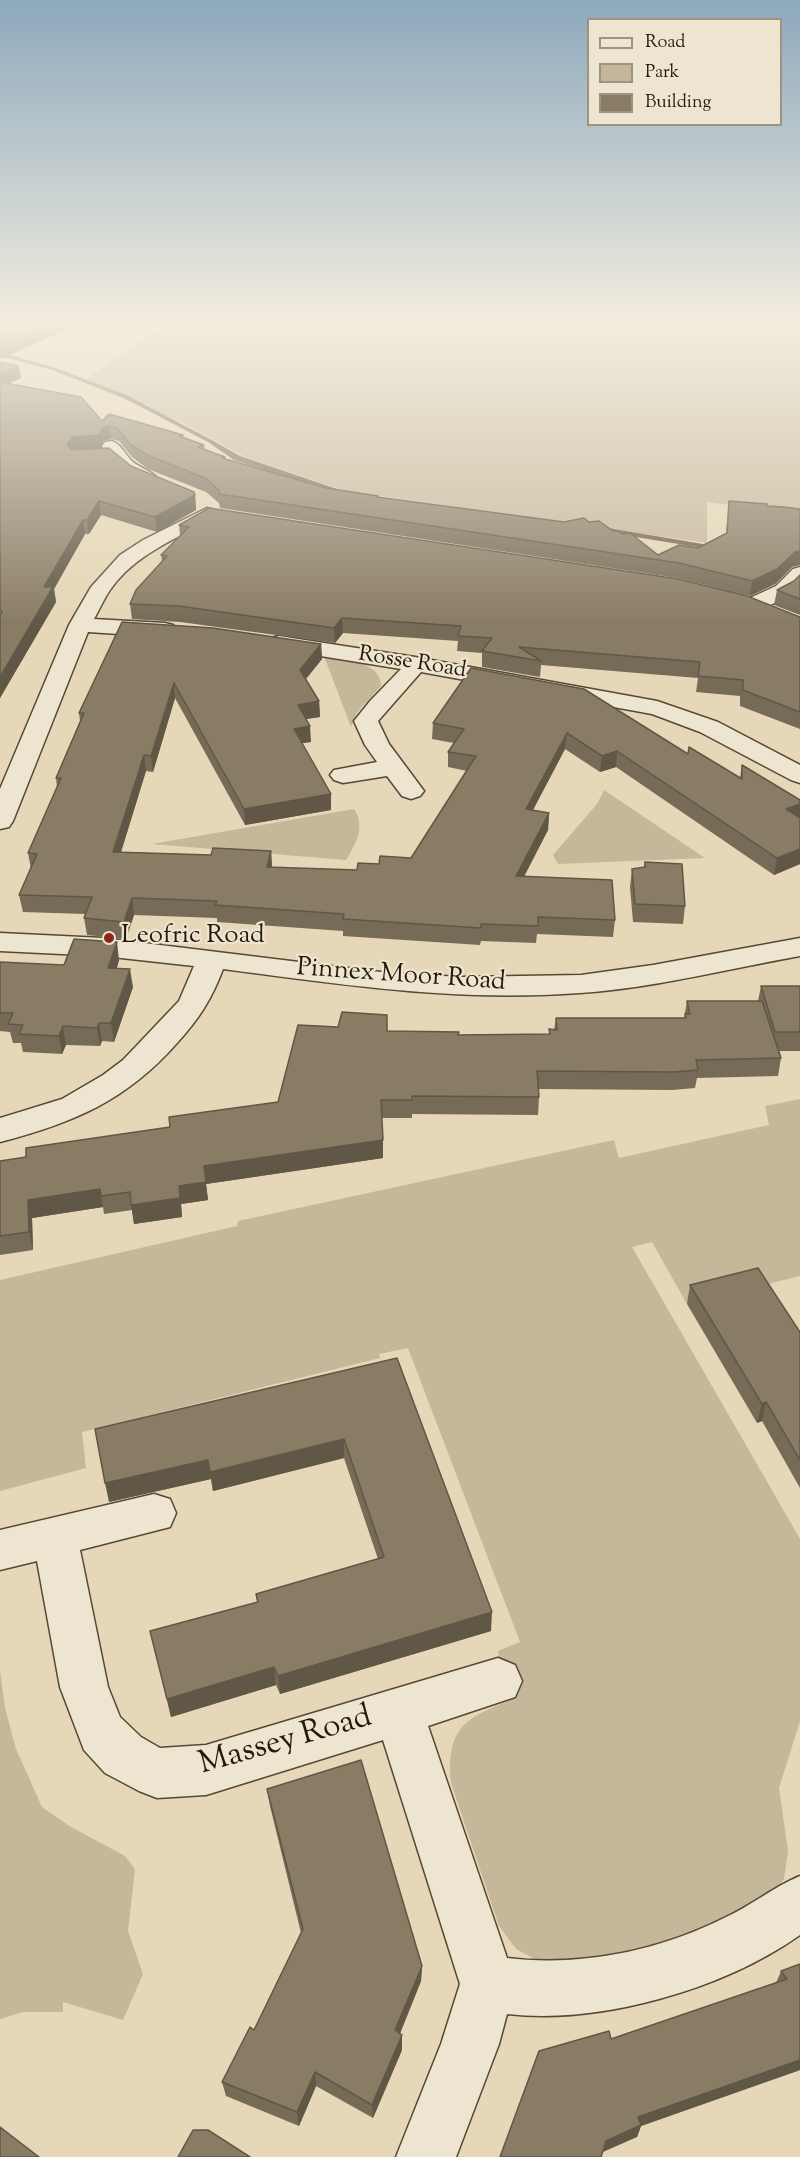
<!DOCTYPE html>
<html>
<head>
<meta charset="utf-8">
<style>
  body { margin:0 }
  #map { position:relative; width:800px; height:2157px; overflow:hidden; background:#e5d7b7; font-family:"Sorts Mill Goudy",serif }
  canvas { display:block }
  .legend { position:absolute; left:587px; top:18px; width:195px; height:108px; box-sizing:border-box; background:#eee5d0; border:2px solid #9e9381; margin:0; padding:8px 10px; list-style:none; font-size:18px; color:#26190b }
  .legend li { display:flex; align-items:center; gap:12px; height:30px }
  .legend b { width:30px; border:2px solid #9e9381 }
</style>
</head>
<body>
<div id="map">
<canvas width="800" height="2157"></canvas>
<ul class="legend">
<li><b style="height:8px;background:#eee5d0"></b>Road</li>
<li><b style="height:16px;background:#c5b79a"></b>Park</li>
<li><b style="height:16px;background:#897c64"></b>Building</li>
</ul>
</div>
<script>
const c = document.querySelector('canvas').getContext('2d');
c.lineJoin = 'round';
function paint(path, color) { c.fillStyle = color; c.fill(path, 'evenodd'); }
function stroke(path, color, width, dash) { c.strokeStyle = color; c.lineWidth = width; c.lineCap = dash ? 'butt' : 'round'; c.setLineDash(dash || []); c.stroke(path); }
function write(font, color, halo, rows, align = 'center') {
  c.font = font + ' "Sorts Mill Goudy",serif'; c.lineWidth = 4.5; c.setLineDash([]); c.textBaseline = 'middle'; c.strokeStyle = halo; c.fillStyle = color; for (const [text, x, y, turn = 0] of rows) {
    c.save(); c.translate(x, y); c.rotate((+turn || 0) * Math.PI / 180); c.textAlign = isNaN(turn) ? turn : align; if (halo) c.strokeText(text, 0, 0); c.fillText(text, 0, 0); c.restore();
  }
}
const green = new Path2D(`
  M 170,321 L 778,321 L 800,326 L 800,514 L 707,502 L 707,543 L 346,491 L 245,457 L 181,422 L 82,382 Z
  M 324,656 C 342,660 381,660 381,686 L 357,712 L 351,727 Z
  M 604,790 L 705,858 L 558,864 L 553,855 L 597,804 Z
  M 354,809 C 366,826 356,844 346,860 L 152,844 Z
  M 800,1099 L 800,1276 L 687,1304 L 652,1242 L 632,1247 L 800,1539 L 800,1721 L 779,1788 L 788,1851 L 784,1879 L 773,1895 L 754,1909 L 598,1966 L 544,1964 L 516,1949 L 499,1926 L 451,1783 C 446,1729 464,1718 511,1700 L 495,1657 L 499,1657 L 498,1651 L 520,1642 L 408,1348 L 379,1354 L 380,1358 L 82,1432 L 86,1468 L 0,1491 L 0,1280 L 237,1226 L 238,1221 L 614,1140 L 619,1158 L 769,1125 L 765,1106 Z
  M 0,1671 L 5,1708 L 16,1749 L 42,1807 L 71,1827 L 125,1856 L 135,1869 L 128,1931 L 143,1974 L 123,2020 L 63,2002 L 63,2012 L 23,2012 L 0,2019 Z`);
const stream = new Path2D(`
  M 0,352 L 56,368 L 126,395 L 212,440 L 240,456 L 349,493 L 342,495 L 234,460 L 208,442 L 122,397 L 52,370 L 0,356 Z
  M 602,527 L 703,544 L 707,546 L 703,548 L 599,531 L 599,527 Z`);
const minor = new Path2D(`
  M 787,321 L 800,321 L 800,327 Z
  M 111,441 C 121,443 125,455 133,462 C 140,468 152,471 158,479 L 155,483 C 133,488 112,464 102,446 L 105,442 Z
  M 207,508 L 214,510 L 216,514 L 214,518 C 177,538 134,555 110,590 C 104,599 99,610 94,619 L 165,623 L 173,625 L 176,630 L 173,635 L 165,637 L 88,632 L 13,821 L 9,827 L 0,829 L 0,789 L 69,625 L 91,587 L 120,555 L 143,540 Z
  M 800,567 L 800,585 C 791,594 764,612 750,611 C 737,610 722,603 709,599 L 706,595 L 709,591 L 716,589 L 750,598 L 776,586 L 793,569 Z
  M 279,636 L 415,657 L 657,701 L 718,722 L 800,765 L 800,783 L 791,780 L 700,732 L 652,714 L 421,672 L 378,721 L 389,744 L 424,791 L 420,796 L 411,799 L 402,796 L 387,776 L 343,783 L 334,780 L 330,775 L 334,770 L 377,762 L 365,745 L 354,721 L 370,701 L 401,669 L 271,648 L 268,643 L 271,638 Z
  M 0,933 L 103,938 L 389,973 L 461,977 L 581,975 L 653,965 L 800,938 L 800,956 C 728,969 654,988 580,993 C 459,1002 343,985 223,969 C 212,999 198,1020 177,1043 C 126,1101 73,1123 0,1142 L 0,1118 L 62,1099 L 103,1075 L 123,1060 L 179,1001 L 194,966 L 103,956 L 0,951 Z
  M 154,1494 L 170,1499 L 176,1513 L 170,1527 L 80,1550 L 108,1687 L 120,1717 L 141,1737 L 160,1748 L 206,1745 L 498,1658 L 515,1665 L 522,1681 L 515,1697 L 428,1726 L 507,1958 C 580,1967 658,1951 724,1918 C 751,1906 773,1887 800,1876 L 800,1935 C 724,1989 600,2025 507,2014 L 499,2044 L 456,2157 L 396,2157 L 441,2044 L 460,1984 L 383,1740 L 206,1795 L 157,1798 L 139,1791 L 105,1773 L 84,1750 L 60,1687 L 37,1561 L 0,1570 L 0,1530 Z`);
const wall = new Path2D(`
  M 0,362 L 21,378 L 9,383 L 102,421 L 183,435 L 184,438 L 204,445 L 205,450 L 225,457 L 225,459 L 326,488 L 378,497 L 564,522 L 589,522 L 622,534 L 658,555 L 698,548 L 726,533 L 729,501 L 767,506 L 792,567 L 775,584 L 750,596 L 677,578 L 220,508 L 219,503 L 206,492 L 148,469 L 132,457 L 119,441 L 111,439 L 103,441 L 101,448 L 131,466 L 195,495 L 196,510 L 157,532 L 101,515 L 89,534 L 85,534 L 54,589 L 56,602 L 0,698 Z
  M 179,525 L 800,617 L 800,729 L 740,706 L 740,696 L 696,692 L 698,678 L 541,665 L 540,677 L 482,667 L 482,653 L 457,651 L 458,641 L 343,633 L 335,643 L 180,622 L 132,619 L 130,604 L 162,561 L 161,555 L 180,536 Z
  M 800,575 L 800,615 L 774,605 L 777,590 L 794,581 Z
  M 122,622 L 321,644 L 322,659 L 306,679 L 319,701 L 320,717 L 306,719 L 311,742 L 302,743 L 331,810 L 245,825 L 175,698 L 153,772 L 146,771 L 121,852 L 211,855 L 271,851 L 272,867 L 357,870 L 379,864 L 411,858 L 467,771 L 448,767 L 448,752 L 454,743 L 432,739 L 433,723 L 471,668 L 688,754 L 740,778 L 742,765 L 800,800 L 800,864 L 774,875 L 616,767 L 600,772 L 565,749 L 533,810 L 549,813 L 548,830 L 524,877 L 615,920 L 613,937 L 537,934 L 536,943 L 481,941 L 480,945 L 343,936 L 343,931 L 217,922 L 217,918 L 134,915 L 126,939 L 87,935 L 84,918 L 85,914 L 23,912 L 19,895 L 31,869 L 28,853 L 57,787 L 56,778 L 80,721 L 79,713 Z
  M 645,862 L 685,906 L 683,924 L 633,922 L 630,887 L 632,869 L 644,867 Z
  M 119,960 L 117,968 L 133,987 L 114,1042 L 102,1041 L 100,1046 L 66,1045 L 62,1054 L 23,1052 L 21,1043 L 13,1043 L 10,1032 L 0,1031 L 0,962 L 64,965 Z
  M 761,986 L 800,986 L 800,1051 L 779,1051 L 781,1058 L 778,1076 L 697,1078 L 695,1088 L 672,1090 L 539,1089 L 539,1097 L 538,1115 L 412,1114 L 412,1118 L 382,1118 L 383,1158 L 206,1184 L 208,1200 L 181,1204 L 182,1217 L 134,1224 L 132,1210 L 104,1214 L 103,1207 L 32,1218 L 33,1250 L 0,1255 L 0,1161 L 26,1157 L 170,1127 L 278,1102 L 387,1031 L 458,1035 L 549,1034 L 549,1029 L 554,1030 L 556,1018 L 684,1018 L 687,1001 L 758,1001 Z
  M 690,1285 L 800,1332 L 800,1488 L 762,1421 L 757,1423 L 687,1304 Z
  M 397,1358 L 491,1631 L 280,1694 L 276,1685 L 171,1717 L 150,1631 L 257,1602 L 256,1594 L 378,1559 L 344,1458 L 213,1491 L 211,1479 L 109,1502 Z
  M 267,1789 L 422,1966 L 421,1981 L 400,2034 L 402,2050 L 373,2118 L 316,2086 L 299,2126 L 226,2096 L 222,2082 L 254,2030 L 301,1933 L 270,1806 Z
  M 800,1964 L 800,2070 L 641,2126 L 637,2137 L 611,2039 L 776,1983 L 781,1971 Z`);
const shadedWall = new Path2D(`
  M 59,321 L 87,321 L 0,359 L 0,346 Z
  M 19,366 L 21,378 L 0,387 L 0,374 Z
  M 109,426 L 111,439 L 103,441 L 101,448 L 74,451 L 67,445 L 72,437 Z
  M 195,495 L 196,510 L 157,532 L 155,517 Z
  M 99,501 L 101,515 L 89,534 L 87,520 Z
  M 83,520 L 85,534 L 54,589 L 56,602 L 0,698 L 0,677 L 44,587 Z
  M 800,551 L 800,565 L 792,567 L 775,584 L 750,596 L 752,581 L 795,552 Z
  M 342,618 L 343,633 L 335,643 L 334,628 Z
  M 321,644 L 322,659 L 301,685 L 300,670 Z
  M 174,683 L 175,698 L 153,772 L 151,756 Z
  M 319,701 L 320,717 L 299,720 L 298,705 Z
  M 310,726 L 311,742 L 295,744 L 294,729 Z
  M 567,733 L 565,749 L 525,825 L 526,809 Z
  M 617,751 L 616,767 L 600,772 L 602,756 Z
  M 144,755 L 146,771 L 116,868 L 113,852 Z
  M 331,794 L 331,810 L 245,825 L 244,809 Z
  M 800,804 L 800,819 L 786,809 Z
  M 549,813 L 548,830 L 515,893 L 516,876 Z
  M 800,849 L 800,864 L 774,875 L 777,858 Z
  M 271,851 L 272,868 L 267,867 Z
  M 132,898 L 134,915 L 126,939 L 124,922 Z
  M 117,942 L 119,960 L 111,986 L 108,968 Z
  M 130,969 L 133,987 L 114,1042 L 111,1023 Z
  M 99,1023 L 102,1041 L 100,1046 L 97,1028 Z
  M 63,1026 L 66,1045 L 62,1054 L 59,1036 Z
  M 383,1140 L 383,1158 L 206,1184 L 208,1200 L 181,1204 L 182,1217 L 134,1224 L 131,1205 L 179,1186 L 204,1166 Z
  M 100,1189 L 103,1207 L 32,1218 L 33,1250 L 29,1232 L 28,1200 Z
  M 766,1402 L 762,1421 L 757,1423 L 762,1404 Z
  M 344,1439 L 344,1458 L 213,1491 L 210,1472 Z
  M 208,1460 L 211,1479 L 109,1502 L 105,1483 Z
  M 492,1612 L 491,1631 L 280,1694 L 278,1676 Z
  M 274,1667 L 276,1685 L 171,1717 L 167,1699 Z
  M 422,1966 L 421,1981 L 395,2045 L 395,2030 Z
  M 402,2035 L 402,2050 L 373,2118 L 372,2105 Z
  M 800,2060 L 800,2070 L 641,2126 L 637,2137 L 603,2152 L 606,2141 L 638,2117 Z
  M 315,2072 L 316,2086 L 299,2126 L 297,2112 Z`);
const building = new Path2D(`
  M 0,321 L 59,321 L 0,346 Z
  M 0,362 L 19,366 L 0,374 Z
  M 0,382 L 81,397 L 102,421 L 109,414 L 183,435 L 179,436 L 204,445 L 198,447 L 225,457 L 222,458 L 326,488 L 378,496 L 377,497 L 564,522 L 584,518 L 589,522 L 599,521 L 613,531 L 618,531 L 622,534 L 630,533 L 658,555 L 679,545 L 698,548 L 727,533 L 729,501 L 767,504 L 767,506 L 783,507 L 800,509 L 800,551 L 795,552 L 777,569 L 752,581 L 679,563 L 219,494 L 219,490 L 205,478 L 147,455 L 130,444 L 117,428 L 109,426 L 102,428 L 99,435 L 72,437 L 67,445 L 72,450 L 109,448 L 131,466 L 194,492 L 195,495 L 155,517 L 99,501 L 87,520 L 83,520 L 44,587 L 53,587 L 0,677 L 0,615 L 2,612 L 0,610 Z
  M 209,508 L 678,579 L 747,596 L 800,617 L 800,712 L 743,690 L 743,680 L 698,676 L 700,662 L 519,647 L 541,661 L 482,651 L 492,638 L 458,636 L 461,626 L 342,618 L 334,628 L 179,606 L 130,604 L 136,590 L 167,556 L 161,555 L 189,527 L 179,525 Z
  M 800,575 L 800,599 L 777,590 L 794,581 Z
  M 122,622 L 213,628 L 321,644 L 300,670 L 319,701 L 298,705 L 310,726 L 294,729 L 331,794 L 244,809 L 174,683 L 151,756 L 144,755 L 113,852 L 211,855 L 213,848 L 271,851 L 267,867 L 357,870 L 358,863 L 379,864 L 380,856 L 411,858 L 476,756 L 448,752 L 464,729 L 433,723 L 471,668 L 584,689 L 688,754 L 689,747 L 742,779 L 742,765 L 800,800 L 800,804 L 786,809 L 800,818 L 800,849 L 777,858 L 617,751 L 602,756 L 567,733 L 526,809 L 549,813 L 516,876 L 612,880 L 615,920 L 538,917 L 538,926 L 481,924 L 481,928 L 343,919 L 344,914 L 215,905 L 217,901 L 132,898 L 124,922 L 84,918 L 92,897 L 19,895 L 37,854 L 28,853 L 61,778 L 56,778 L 84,713 L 79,713 Z
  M 645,862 L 682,864 L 685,906 L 635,904 L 632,869 L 645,867 Z
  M 74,939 L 117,942 L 108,968 L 130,969 L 111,1023 L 99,1023 L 97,1028 L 63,1026 L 59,1036 L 19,1034 L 23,1025 L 8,1024 L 13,1013 L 0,1013 L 0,962 L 64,965 Z
  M 761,986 L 800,986 L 800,1032 L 775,1032 Z
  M 687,1001 L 762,1001 L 781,1058 L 696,1060 L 698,1070 L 675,1072 L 537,1071 L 539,1097 L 412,1096 L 412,1100 L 381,1100 L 383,1140 L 204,1166 L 206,1182 L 179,1186 L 180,1198 L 131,1205 L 130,1192 L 101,1196 L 100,1189 L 28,1200 L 29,1232 L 0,1236 L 0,1161 L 26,1157 L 26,1148 L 170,1127 L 169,1117 L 278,1102 L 298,1025 L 338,1027 L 342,1012 L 387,1015 L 387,1031 L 459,1032 L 458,1035 L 550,1034 L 549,1029 L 557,1030 L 556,1018 L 686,1018 L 685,1014 L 690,1014 Z
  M 758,1268 L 800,1332 L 800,1460 L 766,1402 L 762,1404 L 690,1285 Z
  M 397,1358 L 492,1612 L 278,1676 L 274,1667 L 167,1699 L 150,1631 L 258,1602 L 256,1594 L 384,1557 L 344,1439 L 210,1472 L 208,1460 L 105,1483 L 95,1429 Z
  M 361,1760 L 422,1966 L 395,2030 L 402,2035 L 372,2105 L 315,2072 L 297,2112 L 222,2082 L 250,2027 L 254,2030 L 303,1929 L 267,1789 Z
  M 800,1964 L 800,2060 L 638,2117 L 641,2125 L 606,2141 L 601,2157 L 500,2157 L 539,2051 L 609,2031 L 611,2039 L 787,1979 L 781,1971 Z
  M 0,2127 L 39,2157 L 0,2157 Z
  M 193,2130 L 208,2130 L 250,2157 L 178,2157 Z`);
const markers = [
  [109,938,6,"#8f2418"]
];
const farStreetnames = [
  ["Rosse Road",412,664,9]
];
const poiNames = [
  ["Leofric Road",121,938]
];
const streetNames = [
  ["Pinnex Moor Road",401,977,4]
];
const nearStreetnames = [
  ["Massey Road",286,1743,-16]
];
paint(green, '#c5b79a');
paint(stream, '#72644f');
stroke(minor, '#564836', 3);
paint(minor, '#eee5d0');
paint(wall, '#766b56');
paint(shadedWall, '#605746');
paint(building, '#897c64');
stroke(building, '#605746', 1.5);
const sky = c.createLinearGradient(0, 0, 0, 623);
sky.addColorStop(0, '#8da8bd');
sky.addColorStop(0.52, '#f3eddf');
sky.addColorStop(1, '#f3eddf00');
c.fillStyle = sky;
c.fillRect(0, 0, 800, 623);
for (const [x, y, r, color] of markers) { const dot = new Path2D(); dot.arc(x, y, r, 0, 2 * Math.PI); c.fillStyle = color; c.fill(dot); stroke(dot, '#eee5d0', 2); }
write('22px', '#26190b', '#eee5d0', farStreetnames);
write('26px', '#26190b', '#eee5d0', poiNames, 'left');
write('26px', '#26190b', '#eee5d0', streetNames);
write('32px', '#26190b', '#eee5d0', nearStreetnames);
</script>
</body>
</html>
